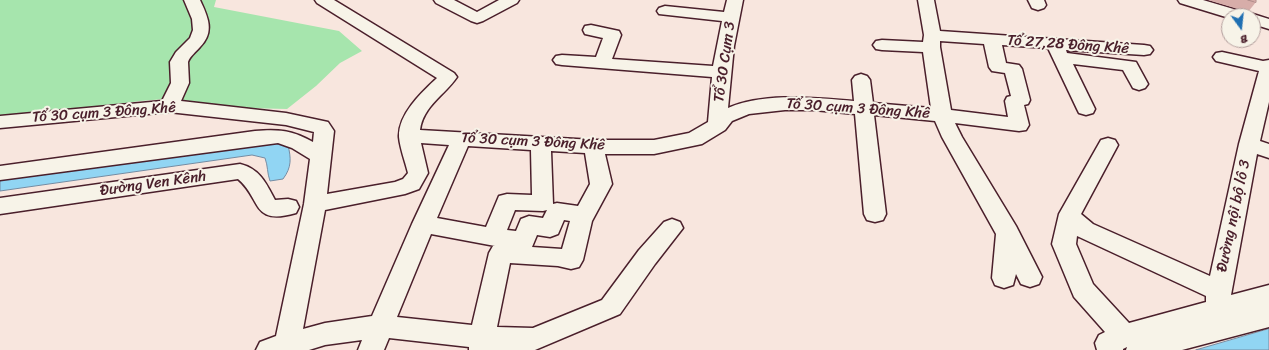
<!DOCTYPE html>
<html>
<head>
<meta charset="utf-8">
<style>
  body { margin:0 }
  #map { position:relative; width:1269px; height:350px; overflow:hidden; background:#f8e6de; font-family:Sriracha,sans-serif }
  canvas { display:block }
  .north { position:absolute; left:1221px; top:8px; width:40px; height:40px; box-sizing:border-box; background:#f7f3e8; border:1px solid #b29e9c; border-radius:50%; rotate:165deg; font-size:11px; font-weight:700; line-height:16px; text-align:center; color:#4a1f2b }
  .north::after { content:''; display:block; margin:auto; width:14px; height:18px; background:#1f6fb2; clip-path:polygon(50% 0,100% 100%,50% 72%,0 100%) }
</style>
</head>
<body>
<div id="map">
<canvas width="1269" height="350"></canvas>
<div class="north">B</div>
</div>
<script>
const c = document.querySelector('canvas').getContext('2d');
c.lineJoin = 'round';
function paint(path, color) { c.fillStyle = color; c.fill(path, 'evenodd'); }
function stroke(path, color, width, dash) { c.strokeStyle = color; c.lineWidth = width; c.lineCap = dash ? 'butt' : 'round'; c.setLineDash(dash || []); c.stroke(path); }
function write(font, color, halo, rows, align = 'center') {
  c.font = font + ' Sriracha,sans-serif'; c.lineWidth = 4; c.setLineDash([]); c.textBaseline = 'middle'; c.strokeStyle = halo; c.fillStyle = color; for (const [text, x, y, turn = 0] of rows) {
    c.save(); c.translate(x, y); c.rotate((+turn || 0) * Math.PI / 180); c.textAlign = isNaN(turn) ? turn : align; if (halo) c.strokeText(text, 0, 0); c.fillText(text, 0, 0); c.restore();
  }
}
const green = new Path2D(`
  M 0,0 L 216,0 L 214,7 L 339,31 L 362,51 L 340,63 L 316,86 L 287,109 L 202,107 L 178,98 L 140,101 L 0,121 Z`);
const water = new Path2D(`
  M 274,139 L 288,145 C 291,158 292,167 283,179 L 270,181 C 267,173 268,166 265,158 L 252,155 L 0,191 L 0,175 Z
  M 1269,329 L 1269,350 L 1196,350 Z`);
const minor = new Path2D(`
  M 184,0 L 200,0 C 208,17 215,32 200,47 C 196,52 190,56 188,62 L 189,83 L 181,101 L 286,113 L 328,122 L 334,131 L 327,194 L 395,182 L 403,179 L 408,173 C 405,161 400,148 399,137 C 398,114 422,92 437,78 L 317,3 L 315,0 L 334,0 L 454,73 L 457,77 C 445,95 423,106 420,130 L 594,140 L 654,140 L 689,133 L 708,122 L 712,77 L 562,65 L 556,64 L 553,60 L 556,56 L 562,55 L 596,57 L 603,38 L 585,34 L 583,30 L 585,26 L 591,25 L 619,31 L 621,35 L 612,59 L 713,66 L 722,21 L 659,14 L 657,11 L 659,8 L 665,6 L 724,12 L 727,0 L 743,0 L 734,46 L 728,108 C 765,92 815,98 854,101 L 852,80 L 855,76 L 861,74 L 867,76 L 870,80 L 873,103 L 931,108 L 923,52 L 882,50 L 876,49 L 873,45 L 876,41 L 882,40 L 923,42 L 924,35 L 918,0 L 934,0 L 940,31 L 1144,45 L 1150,46 L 1153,50 L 1150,54 L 1144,55 L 1066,50 L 1067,53 L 1136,62 L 1148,84 L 1145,88 L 1139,90 L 1133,88 L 1123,70 L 1073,64 L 1095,109 L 1093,113 L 1086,115 L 1079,113 L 1077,109 L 1048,48 L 1002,45 L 1006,63 L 1019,65 L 1022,69 L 1030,100 L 1028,104 L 1024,105 L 1029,125 L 1026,130 L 1019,131 L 955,123 L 962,137 L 1016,226 L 1042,277 L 1039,284 L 1030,287 L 1021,284 L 1016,274 L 1013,285 L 1004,288 L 995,285 L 992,278 L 996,234 L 942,137 L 935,121 L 874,115 L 886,214 L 883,220 L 875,222 L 867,220 L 864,214 L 855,114 L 814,110 L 785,110 L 749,114 L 732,121 L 725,130 L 702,144 L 654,154 L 605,154 L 612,184 L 592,221 L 583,260 L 579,267 L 571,269 L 558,266 L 510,263 L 497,327 L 533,328 L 602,300 L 639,250 L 664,222 L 672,219 L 680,222 L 683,228 L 655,264 L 620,314 L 535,350 L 469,350 L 469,347 L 389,338 L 384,350 L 358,350 L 362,340 L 325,345 L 309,350 L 256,350 L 260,342 L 276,336 L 304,204 L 310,159 L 292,148 L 278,143 L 0,180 L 0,166 L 255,131 C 278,129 292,130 313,142 L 314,132 L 286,125 L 169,112 L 0,128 L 0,116 L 162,101 L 171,83 L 170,62 L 176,52 L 190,38 L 193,30 L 192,19 ZM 940,41 L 984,44 L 989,67 L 992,71 L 1005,73 L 1011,96 L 1007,97 L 1005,101 L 1008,117 L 951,110 L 940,47 ZM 421,143 L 449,145 L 412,224 L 372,316 L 325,323 L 303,329 L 325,210 L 405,194 L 419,189 L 428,173 ZM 468,146 L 531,150 L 532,195 L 507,194 L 499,196 L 486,227 L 437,218 ZM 551,151 L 585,153 L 590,184 L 578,206 L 557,203 L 553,204 ZM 515,210 L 543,211 L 547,210 L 543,218 L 529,216 L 521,219 L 516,231 L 507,230 ZM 564,220 L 570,221 L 562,249 L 532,247 L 537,235 L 550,237 L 558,234 ZM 431,234 L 495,246 L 493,246 L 489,253 L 472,325 L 397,317 Z
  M 434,0 L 454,0 L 477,12 L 499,0 L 519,0 L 517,3 L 483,21 L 477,23 L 471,21 L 436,3 Z
  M 1028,0 L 1044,0 L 1046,5 L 1044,8 L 1038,10 L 1032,8 Z
  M 1178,0 L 1203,0 L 1247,13 L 1249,15 L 1253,14 L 1269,19 L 1269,29 L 1253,24 L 1253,16 L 1229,16 L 1229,18 L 1180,3 Z
  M 1222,52 L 1263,61 L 1269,60 L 1269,102 L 1260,141 L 1269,144 L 1269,158 L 1257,154 L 1231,295 L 1269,285 L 1269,327 L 1182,350 L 1126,350 L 1127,347 L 1123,349 L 1123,350 L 1097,350 L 1095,343 L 1099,335 L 1105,332 L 1074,297 L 1052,244 L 1059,214 L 1101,140 L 1108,138 L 1115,140 L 1118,145 L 1081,214 L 1093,224 L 1210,276 L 1239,144 L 1259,71 L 1216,61 L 1213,57 L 1216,53 ZM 1077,236 L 1206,296 L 1206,302 L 1129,323 L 1093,284 L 1076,244 Z
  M 240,164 C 260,169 266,183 275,200 L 288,199 L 296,201 L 299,207 L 296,213 C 251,226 262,199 238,179 L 0,214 L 0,198 Z`);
const wall = new Path2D(`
  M 1208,0 L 1256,0 L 1256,2 L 1248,12 Z`);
const building = new Path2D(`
  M 1248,0 L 1256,0 L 1256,2 Z`);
const streetNames = [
  ["Tổ 27,28 Đông Khê",1068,45,4],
  ["Tổ 30 Cụm 3",725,62,-82],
  ["Tổ 30 cụm 3 Đông Khê",858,109,4],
  ["Tổ 30 cụm 3 Đông Khê",104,113,-4],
  ["Tổ 30 cụm 3 Đông Khê",533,142,3],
  ["Đường Ven Kênh",153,184,-8],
  ["Đường nội bộ lô 3",1234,216,-78]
];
paint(green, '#a6e5ad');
paint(water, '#91d5f3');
stroke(water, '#758ca3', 1);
stroke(minor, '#4a1f2b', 3);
paint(minor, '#f7f3e8');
paint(wall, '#d7ada9');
paint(building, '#fac9c5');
stroke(building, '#af8d8a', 1);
write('15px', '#4a1f2b', '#f7f3e8', streetNames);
</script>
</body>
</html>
